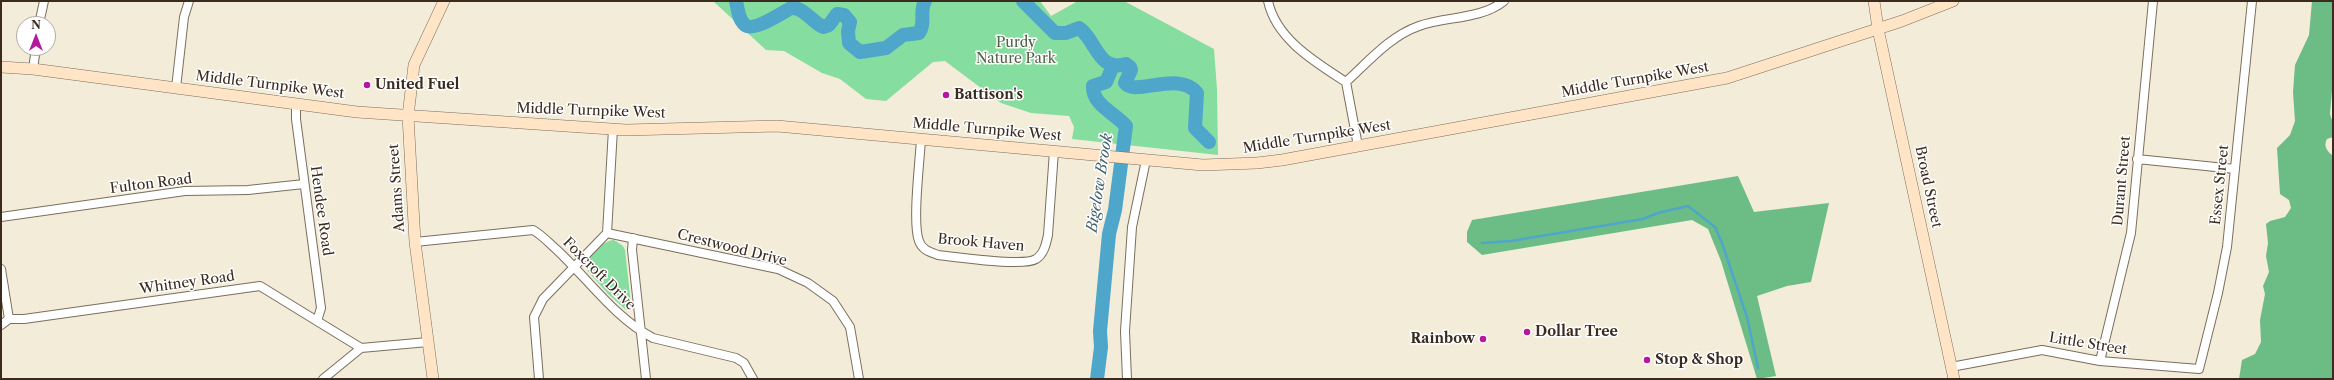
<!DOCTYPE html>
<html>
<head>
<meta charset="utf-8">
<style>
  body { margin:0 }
  #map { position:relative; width:2334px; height:380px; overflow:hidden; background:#f3ecd8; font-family:"Libre Caslon Text",serif }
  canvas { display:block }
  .frame { position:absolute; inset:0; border:2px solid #3b2a1e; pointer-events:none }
  .north { position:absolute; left:16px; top:16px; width:40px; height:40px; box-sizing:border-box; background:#fff; border:1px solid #b1aaa5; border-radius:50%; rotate:0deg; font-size:11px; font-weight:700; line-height:16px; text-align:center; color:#3b2a1e }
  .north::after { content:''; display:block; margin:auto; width:14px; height:18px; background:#b5179e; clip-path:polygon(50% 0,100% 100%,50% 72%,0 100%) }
</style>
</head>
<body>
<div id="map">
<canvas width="2334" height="380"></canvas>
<div class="frame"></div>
<div class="north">N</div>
</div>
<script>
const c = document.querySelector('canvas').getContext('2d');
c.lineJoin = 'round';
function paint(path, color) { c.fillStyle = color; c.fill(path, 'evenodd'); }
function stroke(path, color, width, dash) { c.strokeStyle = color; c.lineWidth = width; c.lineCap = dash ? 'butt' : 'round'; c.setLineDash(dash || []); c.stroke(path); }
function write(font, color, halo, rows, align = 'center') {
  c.font = font + ' "Libre Caslon Text",serif'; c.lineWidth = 3; c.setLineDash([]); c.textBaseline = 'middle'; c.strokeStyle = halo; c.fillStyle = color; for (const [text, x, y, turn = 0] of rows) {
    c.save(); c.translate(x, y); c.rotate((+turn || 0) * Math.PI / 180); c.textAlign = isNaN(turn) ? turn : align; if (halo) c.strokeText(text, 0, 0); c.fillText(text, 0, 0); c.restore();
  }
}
const green = new Path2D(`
  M 713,1 L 1040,1 L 1051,16 L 1078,1 L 1124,1 L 1214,49 L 1217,89 L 1218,155 L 1072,139 L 1074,127 L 1069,116 L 1031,113 L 1001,103 L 945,61 L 933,62 L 886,101 L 866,99 L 840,79 L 822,73 L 784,51 L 766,50 Z
  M 614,240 L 623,246 L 625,250 L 631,304 L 630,308 L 626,310 L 608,294 L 586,269 C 585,257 602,241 614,240 Z`);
const forest = new Path2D(`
  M 2312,1 L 2333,1 L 2333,79 L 2330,114 L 2333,123 L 2333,137 L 2327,139 C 2323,146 2327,151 2333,156 L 2333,379 L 2239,379 L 2242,360 L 2255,354 L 2261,342 L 2260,320 L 2265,294 L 2263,286 L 2269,272 L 2266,256 L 2268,243 L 2266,224 L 2270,221 L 2285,217 L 2291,208 L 2289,200 L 2280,194 L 2277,148 L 2290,135 L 2295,121 L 2293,92 L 2295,65 L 2309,35 Z
  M 1738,176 L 1754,212 L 1829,203 L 1811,282 L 1787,286 L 1757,296 L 1776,376 L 1757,379 L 1721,261 L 1708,229 L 1692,220 L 1482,255 L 1467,242 L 1467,232 L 1472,220 Z`);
const stream = new Path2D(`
  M 1482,243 L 1511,241 L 1643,219 L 1658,213 L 1688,206 L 1715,227 L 1722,243 L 1747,317 L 1758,368`);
const river = new Path2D(`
  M 736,1 C 738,9 738,19 745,25 C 754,32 782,13 791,8 C 804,7 812,22 823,27 L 829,25 L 837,14 L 844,15 L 850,22 L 848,31 L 849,43 L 860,52 L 886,48 L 903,35 L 919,33 C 926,23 919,12 925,1
  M 1023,1 L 1055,33 L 1066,33 L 1079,28 C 1096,39 1098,73 1126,64 L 1130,67 L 1131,70 L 1125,83 C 1135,97 1179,70 1197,93 L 1195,128 L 1209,142
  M 1097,379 L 1101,347 L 1100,331 L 1109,234 L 1115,210 L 1126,126 C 1115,113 1092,105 1093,86 L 1106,82 L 1113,66`);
const street = new Path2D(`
  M 1268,1 C 1276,39 1315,62 1346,82 L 1358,146
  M 39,24 L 44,1
  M 33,69 L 36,48
  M 1346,82 C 1368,62 1390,36 1419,26 C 1446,16 1480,20 1504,1
  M 176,88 L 184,17 L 189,1
  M 296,104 L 296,119 L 321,308 L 317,321
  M 921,139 C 920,160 912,223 919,241 C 922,250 930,252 938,255 C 956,257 1024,267 1036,259 C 1044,254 1046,244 1048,235 L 1054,151
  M 2137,159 L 2235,169
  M 1,217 L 185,191 L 248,190 L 304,184
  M 607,233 L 778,269 L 808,283 L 833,301 L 850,327 L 859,379
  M 633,238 L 632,250 L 646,379
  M 415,242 L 533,230 C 542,235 549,243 557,250 C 588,279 615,318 653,338 L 736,358 L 744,363 L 753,379
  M 1,269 L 9,319
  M 1,325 L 9,319 L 24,319 L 260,286 L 361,348
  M 2100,361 L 2131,233 L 2153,1
  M 1951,367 L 2042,350 L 2100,361 L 2199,369 L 2218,293 L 2227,247 L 2252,1
  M 323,379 L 361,348 L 428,342
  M 539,379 L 534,317 L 543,299 L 607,233 L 613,129
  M 1127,379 L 1125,331 L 1132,227 L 1146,160`);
const secondary = new Path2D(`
  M 1874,1 L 1878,29 L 1954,379
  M 1,67 L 33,69 L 357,112 L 626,130 L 777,126 L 1203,165 L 1257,163 L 1282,160 L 1727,78 L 1902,21 L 1953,1
  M 433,379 L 415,242 L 408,116 L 414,65 L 444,1`);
const markers = [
  [367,85,4,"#b5179e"],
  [946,95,4,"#b5179e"],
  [1527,332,4,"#b5179e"],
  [1483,339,4,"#b5179e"],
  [1647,360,4,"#b5179e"]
];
const parkNames = [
  ["Purdy",1016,43],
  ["Nature Park",1016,59]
];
const streetNames = [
  ["Middle Turnpike West",1635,80,-10],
  ["Middle Turnpike West",270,85,7],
  ["Middle Turnpike West",591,111,2],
  ["Middle Turnpike West",987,130,5],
  ["Middle Turnpike West",1317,137,-9],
  ["Durant Street",2122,181,-85],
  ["Fulton Road",151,184,-7],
  ["Essex Street",2220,185,-84],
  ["Broad Street",1928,187,78],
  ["Adams Street",397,188,-94],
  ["Hendee Road",321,211,82],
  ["Brook Haven",981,243,5],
  ["Crestwood Drive",732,248,14],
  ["Foxcroft Drive",599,274,45],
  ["Whitney Road",187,283,-8],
  ["Little Street",2088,344,9]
];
const poiNames = [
  ["United Fuel",375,85],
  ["Battison's",954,95],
  ["Dollar Tree",1535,332],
  ["Rainbow",1475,339,"right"],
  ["Stop & Shop",1655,360]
];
const waterNames = [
  ["Bigelow Brook",1100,183,-81]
];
paint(green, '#86dda0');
paint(forest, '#6cbc86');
stroke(stream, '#4fa6cb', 2.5);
stroke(river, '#4fa6cb', 14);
stroke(street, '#7b6e5f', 10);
stroke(secondary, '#7b6e5f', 12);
stroke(street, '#fff', 8);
stroke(secondary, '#ffe4c6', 11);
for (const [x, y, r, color] of markers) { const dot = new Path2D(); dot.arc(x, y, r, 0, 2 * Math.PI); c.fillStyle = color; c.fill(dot); stroke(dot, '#fff', 1.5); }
write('14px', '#526045', '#fff', parkNames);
write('14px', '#3b2a1e', '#fff', streetNames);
write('bold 14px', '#3b2a1e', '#fff', poiNames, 'left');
write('italic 15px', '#44626c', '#fff', waterNames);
</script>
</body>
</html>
